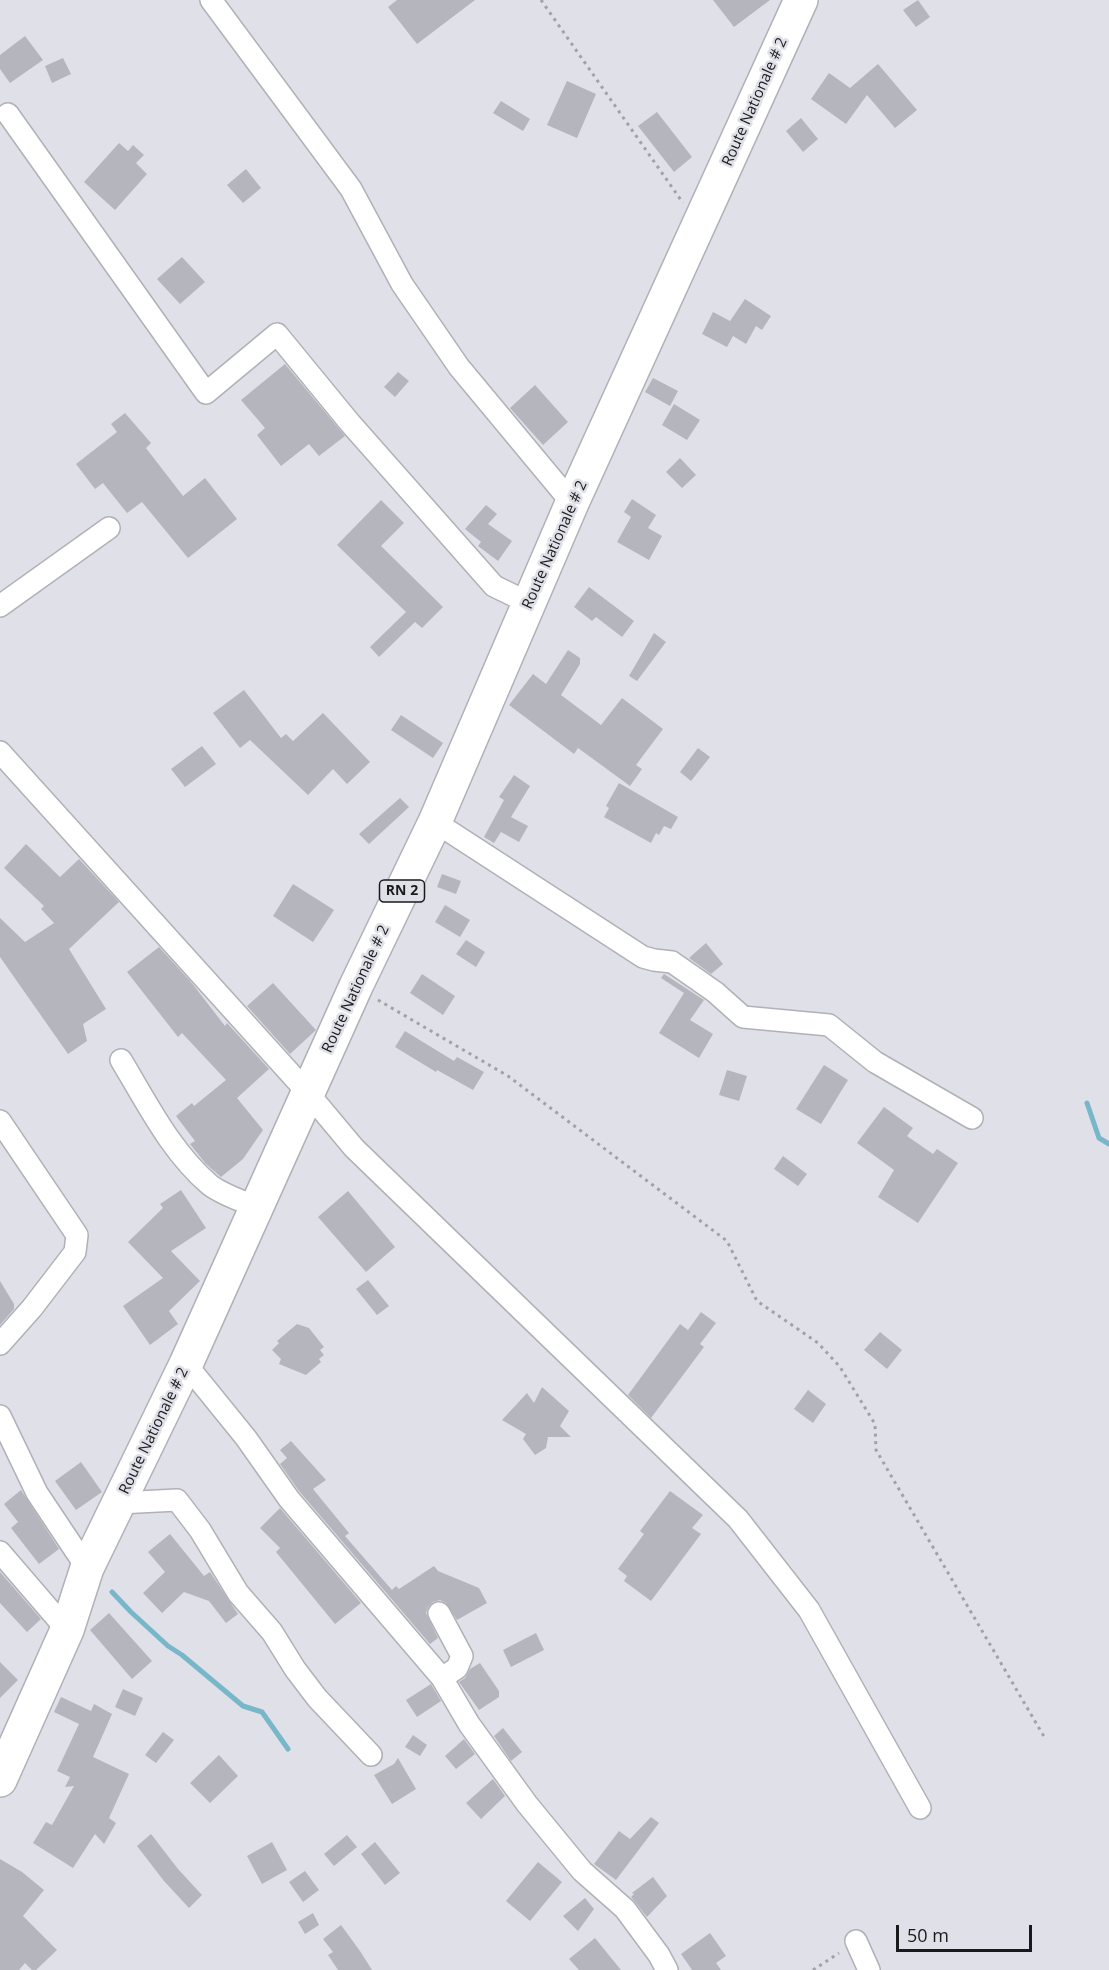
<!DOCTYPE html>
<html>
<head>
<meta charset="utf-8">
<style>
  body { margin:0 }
  #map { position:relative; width:1109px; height:1970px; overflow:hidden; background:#e0e0e8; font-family:"Open Sans",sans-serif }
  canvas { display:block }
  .scale { position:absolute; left:896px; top:1925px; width:136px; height:27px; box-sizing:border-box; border:3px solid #1a1a1d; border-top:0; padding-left:8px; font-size:18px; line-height:21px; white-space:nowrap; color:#1a1a1d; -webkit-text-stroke:4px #e0e0e8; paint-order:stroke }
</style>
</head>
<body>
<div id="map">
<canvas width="1109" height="1970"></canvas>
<div class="scale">50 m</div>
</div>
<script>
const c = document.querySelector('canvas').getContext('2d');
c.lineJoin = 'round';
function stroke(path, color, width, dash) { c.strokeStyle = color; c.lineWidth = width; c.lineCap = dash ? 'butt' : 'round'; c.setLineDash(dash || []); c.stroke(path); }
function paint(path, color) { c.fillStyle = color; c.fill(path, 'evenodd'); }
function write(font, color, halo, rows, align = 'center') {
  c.font = font + ' "Open Sans",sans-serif'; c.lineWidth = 5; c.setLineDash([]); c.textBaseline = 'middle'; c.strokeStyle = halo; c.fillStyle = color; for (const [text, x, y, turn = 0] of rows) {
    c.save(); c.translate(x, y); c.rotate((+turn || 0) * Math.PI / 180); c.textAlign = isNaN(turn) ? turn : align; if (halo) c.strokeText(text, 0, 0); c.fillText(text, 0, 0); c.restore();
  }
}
const stream = new Path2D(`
  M 1087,1103 L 1099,1138 L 1109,1144
  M 112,1592 L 131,1612 L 168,1646 L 182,1655 L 243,1706 L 262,1712 L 288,1749`);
const building = new Path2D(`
  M 397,0 L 475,0 L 417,44 L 388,7 Z
  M 713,0 L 770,0 L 734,27 Z
  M 918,0 L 930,17 L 916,27 L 903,10 Z
  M 25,36 L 43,60 L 10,83 L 0,69 L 0,55 Z
  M 63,58 L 71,74 L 52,83 L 45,66 Z
  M 878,64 L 917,110 L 895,128 L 867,95 L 846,124 L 811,99 L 829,73 L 850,88 Z
  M 567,81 L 596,94 L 577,138 L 547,125 Z
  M 501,101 L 530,119 L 523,131 L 493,113 Z
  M 657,112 L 692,157 L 674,172 L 638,126 Z
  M 801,118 L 818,139 L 803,152 L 786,131 Z
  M 119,143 L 128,151 L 133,145 L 144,155 L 136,163 L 147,174 L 115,210 L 84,182 Z
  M 246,169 L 261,188 L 243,203 L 227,185 Z
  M 182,257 L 205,282 L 180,304 L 157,279 Z
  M 745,299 L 771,316 L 762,330 L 756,326 L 746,344 L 733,336 L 727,347 L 702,334 L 713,312 L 730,321 Z
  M 285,364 L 345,436 L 319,456 L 309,444 L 281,466 L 257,435 L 265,428 L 241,400 Z
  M 398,372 L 409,381 L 395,397 L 384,387 Z
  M 653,378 L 678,391 L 670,406 L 645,392 Z
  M 535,385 L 568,422 L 543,445 L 510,408 Z
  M 674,404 L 700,420 L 687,440 L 662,425 Z
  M 125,413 L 151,443 L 146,448 L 183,496 L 205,478 L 237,519 L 188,558 L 142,502 L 127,513 L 103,483 L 95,489 L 76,464 L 117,432 L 111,424 Z
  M 680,458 L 696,475 L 682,488 L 666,472 Z
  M 632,499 L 656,515 L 648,528 L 662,536 L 649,560 L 617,542 L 631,517 L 624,512 Z
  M 381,500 L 404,523 L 381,546 L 443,607 L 422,628 L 415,622 L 379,657 L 370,647 L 406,612 L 337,545 Z
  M 486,505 L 497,514 L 488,524 L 512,541 L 498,561 L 478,546 L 481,542 L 465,529 Z
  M 589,587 L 634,621 L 622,637 L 596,617 L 592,621 L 574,607 Z
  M 654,633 L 666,642 L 637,681 L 629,676 Z
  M 568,650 L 580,658 L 580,664 L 561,695 L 601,725 L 622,698 L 663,729 L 636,765 L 642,769 L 630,786 L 578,748 L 574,754 L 509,705 L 533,674 L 546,684 Z
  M 244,690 L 281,738 L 286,734 L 293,741 L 323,713 L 370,762 L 347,784 L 333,769 L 308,795 L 250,740 L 240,748 L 213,713 Z
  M 401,715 L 443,743 L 433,758 L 391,730 Z
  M 202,746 L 216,764 L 185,787 L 171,769 Z
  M 698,748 L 710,757 L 691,781 L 680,772 Z
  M 514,775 L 530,786 L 511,817 L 528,826 L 519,842 L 501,832 L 494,843 L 484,837 L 504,800 L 499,797 Z
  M 619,783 L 678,817 L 671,829 L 664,826 L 659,835 L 656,833 L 651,843 L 604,817 L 609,808 L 606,806 Z
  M 400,798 L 409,807 L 369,844 L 359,834 Z
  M 26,844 L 60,877 L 79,859 L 119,902 L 69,949 L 106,1009 L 83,1024 L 87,1041 L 68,1054 L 0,957 L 0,918 L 25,942 L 54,923 L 41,909 L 44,906 L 4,868 Z
  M 442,874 L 461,881 L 456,894 L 437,887 Z
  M 293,884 L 334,910 L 313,942 L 273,916 Z
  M 445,905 L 470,920 L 460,937 L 435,922 Z
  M 466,940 L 485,952 L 476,967 L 456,954 Z
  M 706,943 L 723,964 L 711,974 L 689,958 Z
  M 159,947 L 191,982 L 225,1026 L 227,1023 L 269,1069 L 237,1098 L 263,1130 L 243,1159 L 221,1177 L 206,1164 L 190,1144 L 195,1141 L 176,1116 L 192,1103 L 194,1106 L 226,1080 L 182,1033 L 178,1037 L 127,972 Z
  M 422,974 L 455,996 L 443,1015 L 410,993 Z
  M 664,974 L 704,1000 L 690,1020 L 713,1034 L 699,1058 L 659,1033 L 684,993 L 661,978 Z
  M 273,983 L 316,1030 L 290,1054 L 247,1006 Z
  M 405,1031 L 454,1061 L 457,1057 L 484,1072 L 473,1090 L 437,1070 L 436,1072 L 395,1047 Z
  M 824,1065 L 848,1080 L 821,1124 L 796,1109 Z
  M 727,1070 L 747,1076 L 739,1101 L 719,1095 Z
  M 884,1107 L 913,1128 L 907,1136 L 933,1154 L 937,1149 L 958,1163 L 918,1223 L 878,1197 L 894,1170 L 857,1143 Z
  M 783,1156 L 807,1174 L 798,1186 L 774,1169 Z
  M 181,1190 L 206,1228 L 171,1251 L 200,1281 L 169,1311 L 178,1324 L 150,1345 L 123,1306 L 163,1278 L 128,1242 L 163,1208 L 160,1204 Z
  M 348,1191 L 395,1247 L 366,1272 L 318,1217 Z
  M 368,1280 L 389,1306 L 377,1315 L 356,1289 Z
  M 0,1281 L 14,1304 L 14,1309 L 0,1325 Z
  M 701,1312 L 716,1323 L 700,1344 L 704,1347 L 651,1418 L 628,1395 L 680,1324 L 688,1330 Z
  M 297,1324 L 309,1328 L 324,1347 L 320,1350 L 324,1355 L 319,1359 L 321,1362 L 306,1375 L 279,1364 L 281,1359 L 272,1350 L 279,1343 L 277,1341 Z
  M 880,1332 L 902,1350 L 887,1369 L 864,1350 Z
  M 542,1387 L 569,1411 L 560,1426 L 571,1437 L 548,1437 L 546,1448 L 535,1455 L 523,1439 L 526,1434 L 502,1420 L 527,1393 L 534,1403 Z
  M 808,1390 L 826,1404 L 813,1423 L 794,1409 Z
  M 291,1441 L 326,1480 L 313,1489 L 349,1533 L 345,1536 L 392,1590 L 396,1586 L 399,1589 L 434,1566 L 438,1571 L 479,1588 L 487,1603 L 457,1620 L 446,1603 L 440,1600 L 433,1602 L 428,1607 L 426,1613 L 438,1638 L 430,1644 L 299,1491 L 280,1464 L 287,1458 L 280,1450 Z
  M 81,1462 L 102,1492 L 76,1510 L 55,1481 Z
  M 21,1490 L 59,1549 L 39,1564 L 11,1528 L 18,1522 L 4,1504 Z
  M 670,1491 L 703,1515 L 692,1528 L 701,1534 L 651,1601 L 624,1581 L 627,1576 L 618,1569 L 644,1534 L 640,1531 Z
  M 280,1508 L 361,1603 L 335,1624 L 276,1552 L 280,1548 L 260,1528 Z
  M 170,1534 L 204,1576 L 210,1572 L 238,1614 L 226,1623 L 209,1601 L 184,1592 L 162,1613 L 143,1593 L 165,1572 L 148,1552 Z
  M 0,1572 L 41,1619 L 27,1632 L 0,1603 Z
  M 109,1613 L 152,1661 L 132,1679 L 90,1630 Z
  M 536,1633 L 544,1650 L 511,1667 L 503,1650 Z
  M 0,1662 L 18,1680 L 0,1698 Z
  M 480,1663 L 499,1691 L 499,1697 L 479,1710 L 459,1682 L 465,1678 L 470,1669 Z
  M 431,1684 L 441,1701 L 417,1717 L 406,1700 Z
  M 123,1689 L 143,1698 L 135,1716 L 115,1707 Z
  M 61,1697 L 91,1711 L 94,1704 L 112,1714 L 93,1757 L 129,1774 L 109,1818 L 116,1823 L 104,1844 L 95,1834 L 73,1868 L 33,1843 L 46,1822 L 52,1825 L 74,1786 L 65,1787 L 70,1777 L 57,1771 L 79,1724 L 54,1712 Z
  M 503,1728 L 522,1752 L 511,1761 L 494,1736 Z
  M 163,1732 L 174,1740 L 156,1763 L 145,1755 Z
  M 413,1735 L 427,1745 L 420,1756 L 405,1747 Z
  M 464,1739 L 475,1754 L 456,1769 L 445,1756 Z
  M 219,1755 L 238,1776 L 210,1803 L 190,1783 Z
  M 398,1758 L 416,1789 L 392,1804 L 374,1775 L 394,1764 Z
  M 493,1779 L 505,1796 L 481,1819 L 466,1803 Z
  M 651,1817 L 659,1823 L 616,1880 L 594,1864 L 619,1831 L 630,1839 Z
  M 151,1834 L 178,1869 L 202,1895 L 189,1908 L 164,1881 L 137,1846 Z
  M 347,1835 L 357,1847 L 334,1866 L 324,1854 Z
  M 272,1842 L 287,1870 L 262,1884 L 247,1856 Z
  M 375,1842 L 400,1873 L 385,1885 L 361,1854 Z
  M 0,1859 L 22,1872 L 44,1890 L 23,1916 L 57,1950 L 36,1970 L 32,1970 L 25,1963 L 19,1970 L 0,1970 Z
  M 538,1862 L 562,1882 L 530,1921 L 506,1901 Z
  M 305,1871 L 319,1890 L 303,1902 L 289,1882 Z
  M 653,1877 L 667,1896 L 647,1917 L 631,1897 L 634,1894 L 632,1893 Z
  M 585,1898 L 594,1909 L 578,1931 L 563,1916 Z
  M 313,1913 L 319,1925 L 305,1934 L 298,1922 Z
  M 341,1925 L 360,1951 L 372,1970 L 338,1970 L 328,1955 L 333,1952 L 323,1939 Z
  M 710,1933 L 726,1956 L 716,1963 L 721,1970 L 692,1970 L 681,1954 Z
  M 595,1938 L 621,1970 L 579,1970 L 569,1959 Z`);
const path = new Path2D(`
  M 541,0 L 683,203
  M 378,1000 L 508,1076 L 727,1241 L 757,1301 L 818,1343 L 840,1367 L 875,1424 L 876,1450 L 1046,1740
  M 813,1970 L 839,1953`);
const street = new Path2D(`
  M 211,0 L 351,189 L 402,284 L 459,367 L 572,503
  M 8,114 L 206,393 L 277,334 L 350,423 L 494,586 L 529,603
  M 0,606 L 109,528
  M 0,752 L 308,1093 L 354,1148 L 738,1519 L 809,1610 L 920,1808
  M 435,822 L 643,957 L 654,960 L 672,962 L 715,992 L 743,1017 L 829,1025 L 875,1062 L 972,1118
  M 121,1060 C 147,1103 171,1152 210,1185 C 223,1195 242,1201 257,1207
  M 0,1121 L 77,1235 L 75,1252 L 32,1308 L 0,1344
  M 186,1364 L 246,1438 L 289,1499 L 442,1678 L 469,1724 L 527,1804 L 582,1871 L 625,1909 L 659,1955 L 667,1970
  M 0,1416 L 37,1493 L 87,1568
  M 119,1503 L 177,1500 L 200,1530 L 238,1593 L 272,1632 L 295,1669 L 317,1698 L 371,1755
  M 0,1552 L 67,1630
  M 439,1613 L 462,1656 L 457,1668 L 442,1678
  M 856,1941 L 869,1970`);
const primary = new Path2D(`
  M 0,1780 L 67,1630 L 87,1568 L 186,1364 L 356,986 L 435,822 L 572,503 L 801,0`);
const shields = [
  [402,891,45]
];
const shieldNames = [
  ["RN 2",402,891]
];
const streetNames = [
  ["Route Nationale # 2",755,102,-66],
  ["Route Nationale # 2",555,545,-66],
  ["Route Nationale # 2",356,989,-65],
  ["Route Nationale # 2",154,1431,-64]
];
stroke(stream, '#77b7c9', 5);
paint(building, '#b5b5bd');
stroke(street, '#b0b1b8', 24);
stroke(primary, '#b0b1b8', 36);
stroke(path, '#a1a1a7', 3, [3, 4.5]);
stroke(street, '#fff', 21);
stroke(primary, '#fff', 33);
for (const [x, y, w] of shields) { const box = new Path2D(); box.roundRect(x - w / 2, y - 11, w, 22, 4.5); c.fillStyle = '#e0e0e8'; c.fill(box); stroke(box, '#1a1a1d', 1.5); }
write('bold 14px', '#1a1a1d', null, shieldNames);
write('15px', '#1a1a1d', '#e0e0e8', streetNames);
</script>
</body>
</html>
